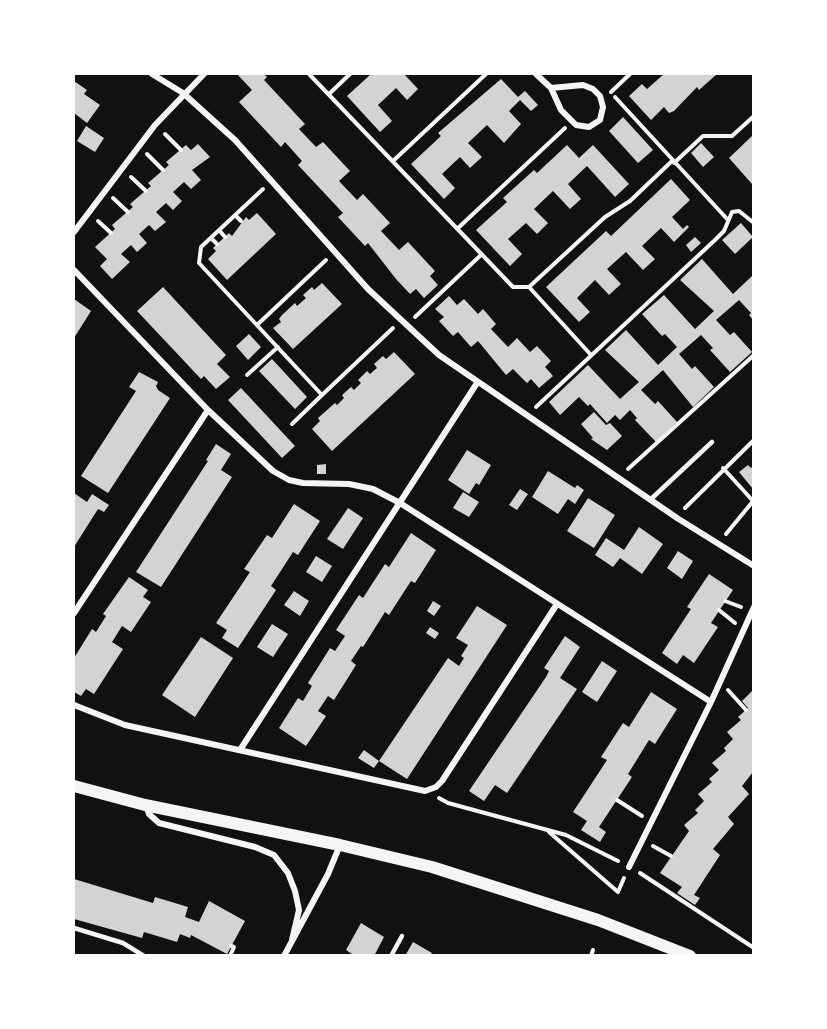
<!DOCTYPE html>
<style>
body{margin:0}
#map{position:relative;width:827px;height:1029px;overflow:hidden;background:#111;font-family:"Fira Sans",sans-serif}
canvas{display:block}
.frame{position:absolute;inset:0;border:75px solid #fff;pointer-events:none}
</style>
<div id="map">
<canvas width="827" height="1029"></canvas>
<div class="frame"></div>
</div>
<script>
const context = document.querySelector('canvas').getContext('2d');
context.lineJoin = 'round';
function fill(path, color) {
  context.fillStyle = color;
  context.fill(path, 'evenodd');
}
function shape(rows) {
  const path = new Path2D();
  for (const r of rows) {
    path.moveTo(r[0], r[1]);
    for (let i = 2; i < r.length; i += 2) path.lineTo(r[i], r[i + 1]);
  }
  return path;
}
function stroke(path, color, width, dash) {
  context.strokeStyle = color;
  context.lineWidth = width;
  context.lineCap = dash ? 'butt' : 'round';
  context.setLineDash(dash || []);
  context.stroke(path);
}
fill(shape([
 [237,74,264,74,267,77,264,80,305,124,299,129,316,147,323,142,350,171,339,181,357,200,363,194,390,223,381,231,399,250,408,242,435,271,430,276,438,285,424,298,416,289,410,294,396,279,368,243,365,246,338,217,343,213,298,165,302,161,285,142,281,147,239,102,252,90],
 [371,74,404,74,418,89,407,100,396,88,378,105,392,121,380,132,347,96],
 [664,74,717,74,699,90,697,87,674,111,669,113,664,107,651,120,629,96,642,84,647,89],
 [501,79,518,97,525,91,538,105,531,111,520,100,509,111,521,124,504,143,487,125,468,143,482,157,470,168,460,157,442,174,455,188,444,199,411,164,441,136,438,133],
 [74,81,87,90,84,94,100,105,87,123,74,113],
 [623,117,653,150,638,163,609,131],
 [86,126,104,138,95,152,77,141],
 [753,135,753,182,752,184,729,158],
 [701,143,714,157,703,167,691,153],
 [198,144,210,157,192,170,201,180,191,189,184,182,173,192,182,201,173,210,166,203,156,212,166,222,155,231,149,225,139,234,147,243,137,252,131,245,121,254,130,262,112,279,100,266,107,259,95,247,115,229,112,225,133,207,130,204,151,186,148,183,169,165,166,162,186,145,191,150],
 [567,145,579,158,593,145,629,184,615,197,587,166,568,184,581,199,570,209,553,191,534,209,548,223,537,234,526,223,508,239,522,254,510,266,476,230,507,202,503,198,534,170,537,173],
 [671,179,690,200,672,217,683,229,687,225,689,227,674,242,661,228,642,246,655,259,643,270,626,252,607,269,621,284,609,295,595,280,577,298,590,312,579,322,546,287,606,231,611,236],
 [257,213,276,234,227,280,208,259,216,251,213,248,229,233,232,236,246,217,249,220],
 [741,223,753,237,735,254,722,240],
 [695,237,701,243,691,252,686,245],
 [702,259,733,294,752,276,753,278,753,320,749,315,751,313,739,300,716,320,730,335,734,332,752,352,730,372,710,350,713,348,701,335,679,354,692,369,695,366,714,387,693,407,663,370,641,390,655,404,658,401,677,422,656,442,635,420,637,418,630,410,620,420,615,415,607,423,590,404,588,406,579,397,560,415,549,402,588,365,620,399,639,382,605,350,626,330,658,365,677,347,665,334,662,336,642,314,664,295,695,329,714,311,680,280],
 [322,283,342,304,293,349,273,328,281,322,279,319,282,315,295,303,297,306,306,298,303,295,312,287,314,290],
 [163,287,226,355,217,364,230,377,216,389,204,376,201,379,137,311],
 [449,296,457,305,464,299,478,314,483,309,496,324,491,329,508,347,517,338,530,352,537,346,551,361,545,367,553,376,539,388,531,379,527,383,513,369,506,375,478,341,471,347,458,332,453,336,439,321,444,317,435,309],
 [74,299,91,311,74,338],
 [249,334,261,347,248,360,236,346],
 [394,352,415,374,332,451,312,429,320,421,318,418,335,403,337,405,344,398,342,395,351,387,354,390,361,383,358,380,367,371,370,374,377,368,374,364,383,356,386,359],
 [272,359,307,397,295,409,259,371],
 [139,372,158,382,156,386,158,390,170,398,108,493,81,476,136,391,129,387],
 [241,388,295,446,282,458,228,400],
 [594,412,606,425,610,423,622,436,607,450,591,439,593,438,581,424],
 [216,444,231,454,221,470,232,477,161,587,136,572,208,461,206,460],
 [467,450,491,465,479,485,476,483,469,494,448,480],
 [326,464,326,474,317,474,317,465],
 [748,465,751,468,753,466,753,489,739,472],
 [548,471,575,488,577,485,584,490,575,504,568,499,558,514,532,497],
 [520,489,528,494,517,510,509,505],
 [463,492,479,502,469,517,453,508],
 [74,493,87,502,92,494,109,505,104,512,98,509,74,547],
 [588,498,615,515,594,548,567,531],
 [294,504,320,521,298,555,293,552,271,586,276,590,238,648,222,638,227,630,216,623,250,572,244,569,267,535,272,538],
 [348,508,363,518,343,549,327,539],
 [639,527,663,544,642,574,620,558,613,567,595,555,606,538,624,550],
 [411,533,436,550,415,583,411,581,389,615,385,612,363,647,361,646,351,661,356,665,334,700,328,696,318,711,326,716,306,746,279,728,298,698,303,701,312,686,308,683,330,648,335,651,345,636,336,630,359,595,363,598,385,564,389,567],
 [678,551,693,561,682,579,667,568],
 [316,556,332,566,322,582,306,572],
 [709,574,733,590,711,623,718,627,694,663,683,655,677,664,662,653,691,609,687,607],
 [129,577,148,590,143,597,151,602,131,632,122,626,112,642,123,649,94,694,86,689,81,696,74,692,74,658,92,629,96,632,106,616,103,614],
 [294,591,309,601,300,616,284,605],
 [433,601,441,606,434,616,427,611],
 [477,606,507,625,407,779,379,761,448,658,459,666,464,658,461,656,468,645,456,638],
 [272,624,288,634,273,657,257,647],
 [430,627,439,633,435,639,426,633],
 [565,636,580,647,560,678,577,689,507,793,495,785,484,801,469,791,546,677,549,671,544,668],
 [201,637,233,658,195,717,162,695],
 [602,661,617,671,597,702,582,692],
 [753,690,753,772,742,786,749,794,728,817,734,824,713,849,720,855,694,895,700,898,695,905,677,893,682,887,660,873,689,831,684,825,698,813,695,810,704,801,698,794,712,782,709,779,719,770,712,763,726,751,724,748,733,739,727,732,741,720,738,717,748,708,742,701],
 [651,692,677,709,655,744,649,740,628,774,632,777,599,827,606,832,600,842,581,830,587,821,573,812,607,760,601,757,623,723,629,727],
 [364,750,379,761,374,768,358,758],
 [74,879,153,903,155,897,188,907,185,917,199,922,209,901,245,921,227,954,191,935,190,938,180,934,177,942,144,932,142,938,74,919],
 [361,923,384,937,374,956,355,956,346,950],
 [413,942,432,953,430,956,405,956]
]), '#d3d3d3');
stroke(shape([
 [309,74,513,287,529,287,591,355],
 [611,92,630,74],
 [329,94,350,74],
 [615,97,728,220],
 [165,134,181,150],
 [147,154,163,170],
 [393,161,486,74],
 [674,163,703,136,732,136,754,116],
 [131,177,146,191],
 [263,189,201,247,199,263,322,395,393,328],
 [113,198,128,212],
 [235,215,241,221],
 [98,221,111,233],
 [457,229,565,128],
 [219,230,225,237],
 [211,238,217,244],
 [529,287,605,217,630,201,672,161],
 [415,317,482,254],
 [257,325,326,260],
 [247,375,278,347],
 [536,407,715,240,724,231,732,212,739,211,754,223],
 [292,424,322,395],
 [723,468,753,501],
 [628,469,754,355],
 [685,508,754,440],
 [726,534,754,500],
 [725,601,741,607],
 [719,610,735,623],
 [728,690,746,710],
 [439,798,448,803,566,835,618,861],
 [617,800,642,816],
 [549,832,618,892,624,878],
 [653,846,671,856],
 [640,873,754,948],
 [230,956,234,947,231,946],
 [591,956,593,950]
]), '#f5f5f5', 4);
stroke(shape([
 [650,500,712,442],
 [74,928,123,943,144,956],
 [391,956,402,936]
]), '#f5f5f5', 4.5);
stroke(shape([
 [152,74,183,93,235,140,368,289,439,355,677,518,754,566],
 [536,74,551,88,561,110,576,125,589,127,600,120,603,107,600,96,593,89,583,85,551,88],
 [74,232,155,125,204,74],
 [74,270,208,410,273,471,289,480,303,483,349,484,373,489,400,503,711,702],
 [74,613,208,410],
 [74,705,125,725,425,791,436,787,442,781,557,604],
 [240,750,477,383],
 [146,806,149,814,159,823,255,847,274,855,288,873,295,891,299,910,292,940],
 [629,867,711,702,754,607],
 [284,956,328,874,340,845]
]), '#f5f5f5', 6);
stroke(shape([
 [74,786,145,805,340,845,432,867,598,920,690,956]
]), '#f5f5f5', 12);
</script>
